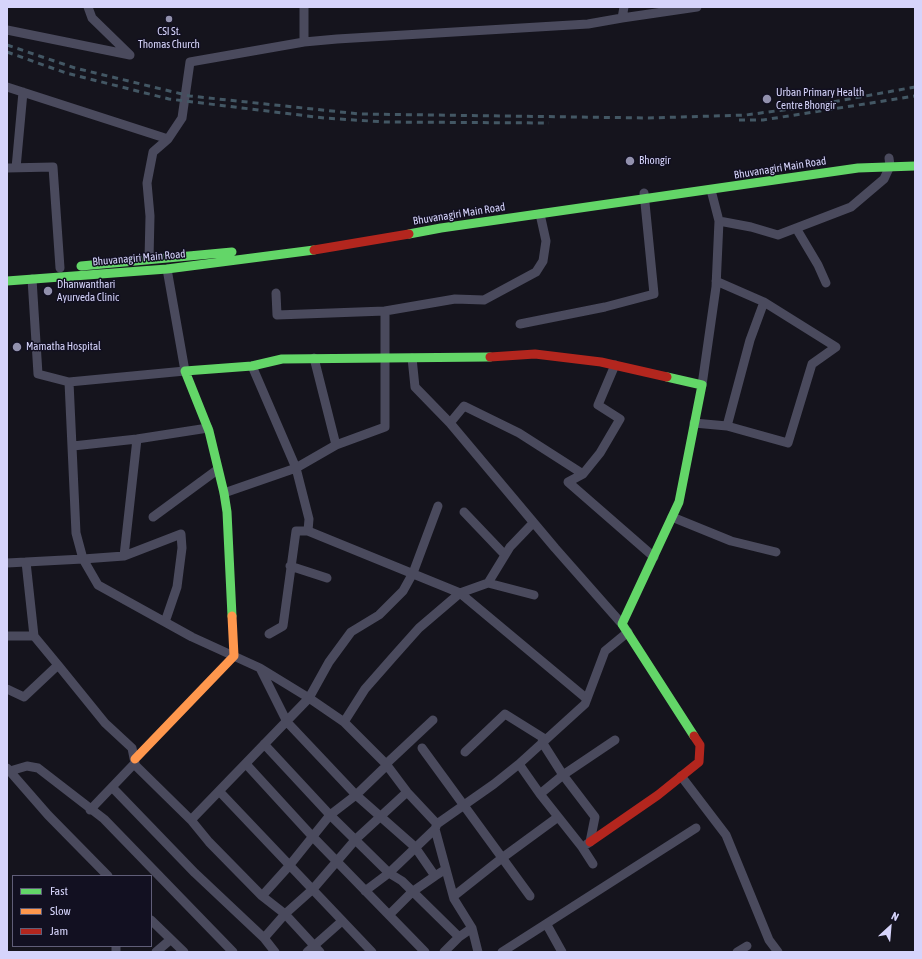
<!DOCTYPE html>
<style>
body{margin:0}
#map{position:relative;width:922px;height:959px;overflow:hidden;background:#15141d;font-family:"Asap Condensed",sans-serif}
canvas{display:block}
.frame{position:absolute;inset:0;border:8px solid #d6d4fb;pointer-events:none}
.legend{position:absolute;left:12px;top:875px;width:140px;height:72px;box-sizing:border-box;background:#121021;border:1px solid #605e78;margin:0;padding:5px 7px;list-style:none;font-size:12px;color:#d6d4fb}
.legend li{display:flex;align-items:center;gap:8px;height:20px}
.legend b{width:20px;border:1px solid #605e78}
.north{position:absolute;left:870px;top:907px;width:40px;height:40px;-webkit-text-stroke:3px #121021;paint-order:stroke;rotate:26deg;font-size:11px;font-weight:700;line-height:16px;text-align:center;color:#d6d4fb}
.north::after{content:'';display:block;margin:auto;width:14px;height:18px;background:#d6d4fb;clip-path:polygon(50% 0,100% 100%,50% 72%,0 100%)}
</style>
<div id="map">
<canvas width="922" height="959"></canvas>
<div class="frame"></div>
<ul class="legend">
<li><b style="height:5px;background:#63d668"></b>Fast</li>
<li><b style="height:5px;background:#ff974d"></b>Slow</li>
<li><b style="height:5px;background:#b3261e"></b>Jam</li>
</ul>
<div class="north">N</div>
</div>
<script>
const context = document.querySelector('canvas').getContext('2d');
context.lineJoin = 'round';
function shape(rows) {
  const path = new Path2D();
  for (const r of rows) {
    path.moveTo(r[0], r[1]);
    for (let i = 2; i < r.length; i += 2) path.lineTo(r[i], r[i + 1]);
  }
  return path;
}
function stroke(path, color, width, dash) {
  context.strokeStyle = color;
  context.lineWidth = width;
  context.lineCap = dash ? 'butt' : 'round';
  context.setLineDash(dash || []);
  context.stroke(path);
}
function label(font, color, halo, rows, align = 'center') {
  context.font = font + ' "Asap Condensed",sans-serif';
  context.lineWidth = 3;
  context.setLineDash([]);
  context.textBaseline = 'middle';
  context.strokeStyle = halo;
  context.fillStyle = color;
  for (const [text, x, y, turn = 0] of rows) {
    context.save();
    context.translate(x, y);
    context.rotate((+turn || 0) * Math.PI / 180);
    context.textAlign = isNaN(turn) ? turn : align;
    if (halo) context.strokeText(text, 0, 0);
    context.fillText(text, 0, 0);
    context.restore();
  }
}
stroke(shape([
 [88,7,92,18,130,55],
 [304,7,304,42],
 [622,18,697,7],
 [7,30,130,55],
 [7,87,168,139],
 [7,168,53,167,60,268],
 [16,168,23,92],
 [719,221,751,227,778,235,851,207,884,179,890,166,889,158],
 [796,228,818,265,826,283],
 [149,259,150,216,147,183,153,152,168,139,182,118,190,62,304,42,337,39,588,24,622,18,624,7],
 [32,279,38,374,69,382],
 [716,281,764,302,836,347,812,364,788,443,727,426],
 [276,293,277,315,385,311,385,427,336,445],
 [385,311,455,299,484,300,536,272,543,261,546,241,540,214],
 [520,324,605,307,654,294,644,193],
 [412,358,415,387,450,423,555,548,622,624],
 [615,365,598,405,620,419,600,453,583,474,568,482,654,557],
 [702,385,716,287,719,221,711,190],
 [450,423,464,406,519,433,583,474],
 [694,423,727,426,750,340,764,302],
 [73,446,137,439,208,428],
 [224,493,296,468,252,366],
 [464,512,505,555],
 [153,517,217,470],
 [672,517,731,541,776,552],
 [308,531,460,593,488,583,510,547,533,523],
 [124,556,137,439],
 [26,562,34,636],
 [7,563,83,559,98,585,192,637,260,668,287,722,356,795,415,847,435,876,446,869],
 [290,566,327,578],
 [488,583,534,595],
 [165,622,177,587,182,548,181,534,124,556,83,559,76,533,69,382,185,371,167,269],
 [269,634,283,626,296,531,308,531,309,519,296,468,336,445,314,358],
 [7,636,34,636,58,665],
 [260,668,309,698,329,662,351,632,379,615,403,591,413,573,438,506],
 [7,689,24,697,58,665,105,723,132,748,135,763],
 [344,722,365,689,394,656,419,628,460,593,587,699],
 [542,742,563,775,595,817,590,842,587,844],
 [264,744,330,815,389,873,402,881,459,937],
 [422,748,530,896],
 [465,752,505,714,545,739],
 [246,764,312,836,425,952],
 [386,764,433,720],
 [519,764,585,704,605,651,628,632],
 [7,768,48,815,108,876],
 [10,771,27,766,38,768,104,819,233,952],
 [681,776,726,835,769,940,778,952],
 [112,787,195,873,264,938,275,952],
 [219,791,372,952],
 [540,794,563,775,615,740],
 [90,810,134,764,191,820,209,842,262,896,285,914,320,952],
 [191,820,309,698,344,722,386,764,407,792,437,824,435,829,454,899,472,928,478,952],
 [437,824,494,784,519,764,540,794,582,847,593,864],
 [365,891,389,873,435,829],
 [262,896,289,866,330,815,356,795,384,768],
 [454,896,502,858,558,817],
 [389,915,412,892,435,876],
 [151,920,184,952],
 [547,925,562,952],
 [264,938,285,914,313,889,356,839,407,792],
 [116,952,116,946],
 [156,952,170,940],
 [307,952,342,921],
 [444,952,459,937,472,928],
 [502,952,696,828],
 [737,952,747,946]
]), '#4a4a5d', 9);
stroke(shape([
 [409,234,441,228,858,168,915,166],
 [81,266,232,252],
 [7,281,167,269,314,250],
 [667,377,702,385,679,502,622,624,694,736],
 [232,616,227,512,224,493,209,431,185,371,252,366,282,359,490,357]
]), '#63d668', 9);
stroke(shape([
 [135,759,234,656,232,616]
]), '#ff974d', 9);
stroke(shape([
 [314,250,409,234],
 [490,357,535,354,601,362,667,377],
 [590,842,658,795,699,762,700,745,694,736]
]), '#b3261e', 9);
stroke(shape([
 [7,45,75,68,190,96,360,114,648,118,746,115,805,107,915,87],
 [7,52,66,73,169,99,324,118,385,122,549,123],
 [739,120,763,120,915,96]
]), '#435764', 3, [6, 5]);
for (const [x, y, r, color] of [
 [169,19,4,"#9291ad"],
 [767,99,5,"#9291ad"],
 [630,161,5,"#9291ad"],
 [48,291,5,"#9291ad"],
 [17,347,5,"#9291ad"]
]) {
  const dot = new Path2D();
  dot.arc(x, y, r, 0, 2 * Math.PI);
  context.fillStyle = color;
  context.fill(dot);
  stroke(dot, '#121021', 1.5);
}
label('11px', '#d6d4fb', '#121021', [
 ["CSI St.",169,32,"center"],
 ["Thomas Church",169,45,"center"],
 ["Urban Primary Health",776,93],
 ["Centre Bhongir",776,106],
 ["Bhongir",639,161],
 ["Dhanwanthari",57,285],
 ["Ayurveda Clinic",57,298],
 ["Mamatha Hospital",26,347]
], 'left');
label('11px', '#d6d4fb', '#121021', [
 ["Bhuvanagiri Main Road",780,168,-9],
 ["Bhuvanagiri Main Road",459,214,-9],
 ["Bhuvanagiri Main Road",139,258,-5]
]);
</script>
